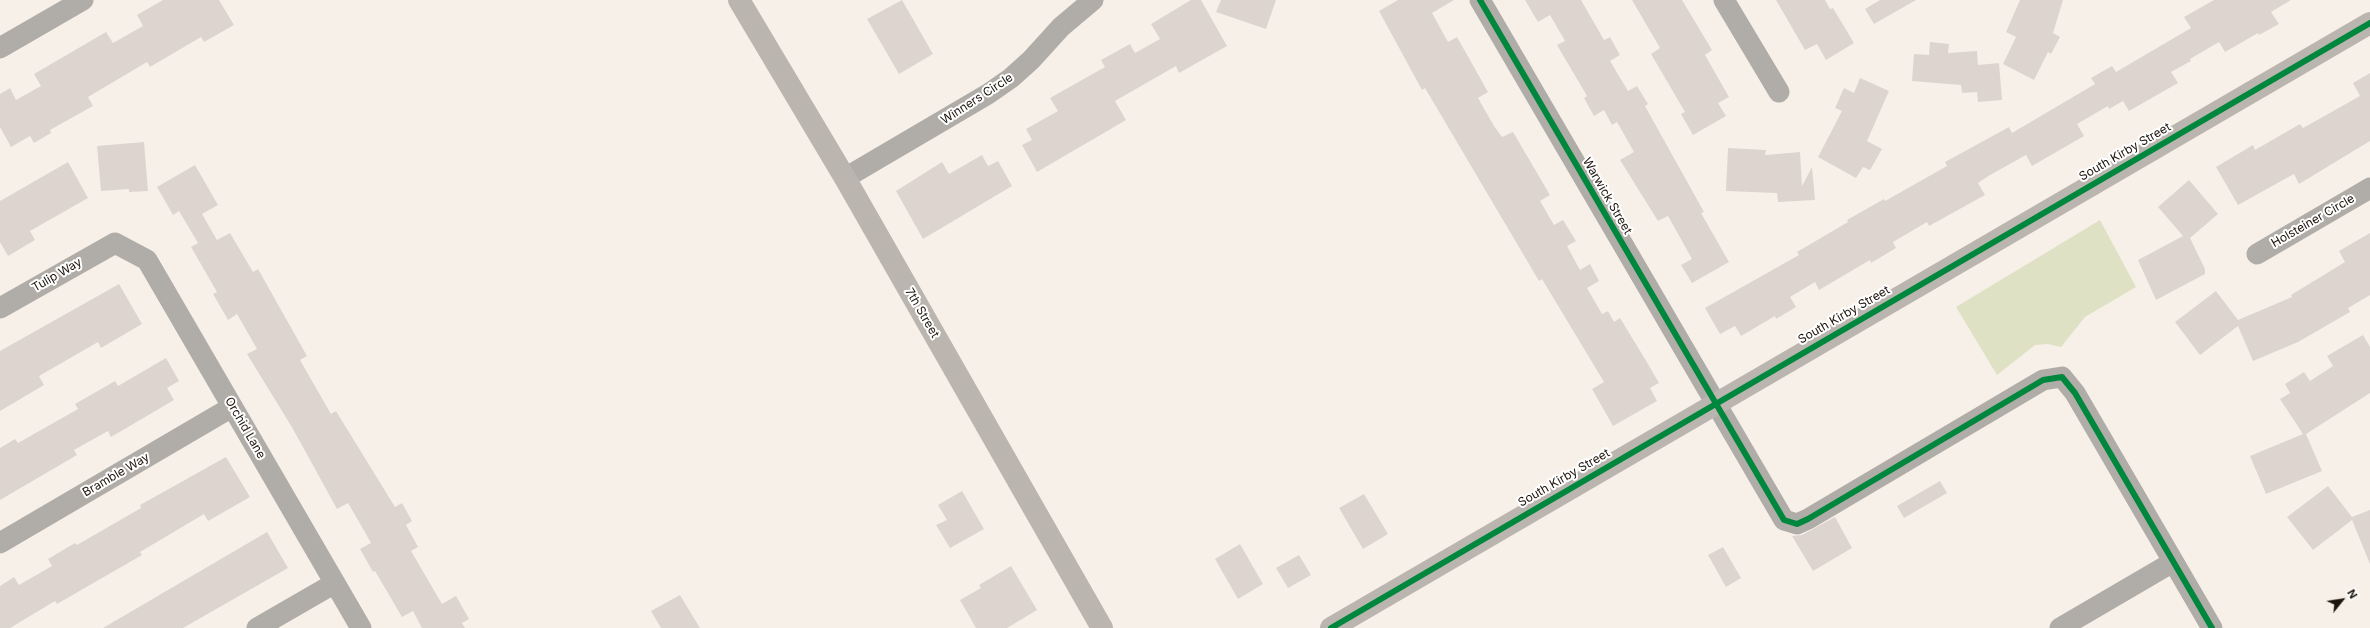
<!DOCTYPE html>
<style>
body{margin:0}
#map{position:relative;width:2370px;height:628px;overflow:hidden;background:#f7f0e9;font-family:Inter,sans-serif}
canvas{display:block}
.north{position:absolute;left:2322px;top:580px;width:40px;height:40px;-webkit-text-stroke:3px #fff;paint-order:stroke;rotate:60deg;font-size:11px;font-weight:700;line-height:16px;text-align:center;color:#1c140d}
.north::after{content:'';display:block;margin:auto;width:14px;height:18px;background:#1c140d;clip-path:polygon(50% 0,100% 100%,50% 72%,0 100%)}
</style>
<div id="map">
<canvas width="2370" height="628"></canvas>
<div class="north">N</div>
</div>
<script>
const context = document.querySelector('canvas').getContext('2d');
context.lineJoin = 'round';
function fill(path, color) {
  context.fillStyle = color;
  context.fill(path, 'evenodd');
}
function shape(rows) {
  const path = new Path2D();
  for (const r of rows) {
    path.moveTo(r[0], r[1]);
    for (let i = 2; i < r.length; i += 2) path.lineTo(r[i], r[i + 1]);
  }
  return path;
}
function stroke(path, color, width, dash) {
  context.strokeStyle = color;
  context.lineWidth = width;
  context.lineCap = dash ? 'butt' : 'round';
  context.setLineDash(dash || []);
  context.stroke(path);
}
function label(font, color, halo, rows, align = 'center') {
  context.font = font + ' Inter,sans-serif';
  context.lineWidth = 4;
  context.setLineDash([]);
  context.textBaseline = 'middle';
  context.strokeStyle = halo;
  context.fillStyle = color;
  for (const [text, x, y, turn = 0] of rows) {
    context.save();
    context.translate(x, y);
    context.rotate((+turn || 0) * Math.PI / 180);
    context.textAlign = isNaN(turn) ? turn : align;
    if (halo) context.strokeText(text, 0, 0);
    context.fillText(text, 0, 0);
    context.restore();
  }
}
fill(shape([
 [2100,220,2136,287,2085,317,2061,347,2048,344,2035,345,1997,375,1956,307]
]), '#dee1c4');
fill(shape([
 [163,0,219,0,234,25,204,42,201,37,150,67,147,62,88,97,93,106,50,130,51,133,34,143,30,136,11,147,0,127,0,94,10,88,16,100,41,86,34,74,106,32,113,43,143,26,137,15],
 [902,0,933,54,899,74,867,19],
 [1191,0,1201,0,1227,46,1179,73,1176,66,1115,101,1126,120,1037,172,1022,145,1032,140,1026,129,1058,111,1050,98,1105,67,1101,60,1130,44,1135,53,1160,39,1151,24],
 [1221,0,1276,0,1266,29,1216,12],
 [1398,0,1454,0,1432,13,1448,42,1457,37,1488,92,1478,98,1494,126,1502,137,1513,132,1550,195,1540,201,1554,225,1563,220,1576,241,1567,246,1580,270,1590,264,1599,281,1587,288,1602,314,1608,311,1614,322,1620,318,1645,359,1659,383,1650,388,1657,401,1613,426,1592,389,1604,382,1542,279,1539,281,1425,88,1422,90,1379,11],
 [1525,0,1581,0,1604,40,1610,37,1620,55,1610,61,1628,91,1637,86,1648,104,1645,106,1704,212,1701,213,1729,262,1692,283,1681,265,1692,259,1668,216,1658,221,1620,160,1634,152,1617,122,1612,125,1604,110,1594,116,1584,98,1587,96,1557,45,1565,41,1550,15,1538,22],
 [1632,0,1682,0,1712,50,1705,55,1729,97,1718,103,1726,116,1693,135,1681,114,1685,112,1651,54,1660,48],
 [1776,0,1825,0,1830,9,1833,8,1854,43,1826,60,1817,44,1805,50],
 [1880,0,1916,0,1874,24,1865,9],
 [2020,0,2063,0,2053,33,2060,37,2051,54,2048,52,2034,80,2003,64,2016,37,2006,32],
 [2214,0,2291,0,2271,12,2279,24,2259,35,2258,33,2225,52,2219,42,2190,59,2191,61,2171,72,2178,83,2129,111,2123,101,2109,109,2108,106,2077,124,2084,136,2032,166,2026,155,1990,175,1978,183,1985,195,1929,226,1927,222,1893,242,1896,248,1871,263,1870,260,1819,290,1815,282,1790,297,1796,307,1776,319,1775,316,1741,336,1735,326,1720,334,1705,308,1799,255,1797,252,1848,222,1847,220,1884,199,1885,201,1947,166,1945,162,2009,127,2012,133,2095,84,2091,78,2112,66,2116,72,2191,28,2184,17],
 [1930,42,1949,44,1948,53,1977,51,1978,65,1999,63,2002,100,1978,102,1977,92,1962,93,1961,85,1912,81,1914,54,1929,55],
 [2370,73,2370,141,2299,184,2294,174,2238,205,2216,167,2253,145,2255,150,2300,124,2303,128,2360,96,2353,83],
 [1860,78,1889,91,1867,141,1882,149,1870,170,1863,167,1856,178,1818,157,1842,111,1835,108,1844,88,1854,93],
 [144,142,148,191,129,192,129,189,101,191,97,146],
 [1728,148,1766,150,1765,155,1800,152,1802,186,1812,167,1815,200,1778,202,1777,193,1726,191],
 [982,155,988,166,998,161,1012,186,923,239,896,191,942,162,949,174],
 [68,162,88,198,30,231,35,240,8,256,0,242,0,201],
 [195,165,218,205,202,214,217,240,230,233,253,272,258,269,307,356,300,360,331,414,336,411,395,507,402,503,412,521,406,525,418,547,411,551,442,604,456,596,469,619,462,623,465,628,422,628,413,611,402,617,375,571,373,572,360,549,371,543,362,527,348,503,337,509,293,429,247,354,257,349,237,314,228,320,213,294,217,292,191,247,198,243,179,211,173,215,157,187],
 [2189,180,2218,214,2190,238,2205,269,2205,274,2156,300,2138,260,2183,236,2158,207],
 [2370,233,2370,295,2348,308,2350,312,2298,342,2253,361,2238,326,2200,355,2175,322,2216,291,2238,320,2292,297,2291,295,2345,262,2339,251],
 [119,284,142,324,101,348,98,342,39,376,44,385,0,411,0,351],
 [2363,335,2370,347,2370,393,2306,434,2322,471,2266,494,2250,456,2303,434,2280,399,2290,393,2285,384,2304,372,2310,381,2333,366,2327,356],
 [166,358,179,381,167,388,174,400,111,437,108,431,74,450,77,455,0,500,0,448,15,439,18,443,78,409,75,404,115,381,118,386],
 [226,457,250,497,208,521,204,514,140,552,142,555,57,604,55,601,10,628,0,628,0,586,14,577,19,585,52,566,48,559,75,543,77,545,141,508,140,505],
 [1940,481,1947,493,1904,518,1897,506],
 [2328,486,2352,517,2370,510,2370,564,2352,520,2313,550,2287,517],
 [962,491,984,529,950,548,936,525,947,520,938,505],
 [1364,494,1388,534,1363,549,1339,508],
 [1835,517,1852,548,1813,571,1792,536,1802,535],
 [267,532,288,568,183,628,103,628],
 [1240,544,1263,584,1238,599,1215,559],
 [1723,547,1741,578,1726,587,1708,555],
 [1299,555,1311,575,1288,588,1276,568],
 [1011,566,1037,610,1007,628,976,628,960,600,981,588,979,585],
 [680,595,700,628,661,628,651,611]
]), '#ddd4d0');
stroke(shape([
 [1480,0,1784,520,1797,524,1808,519,2043,380,2062,377,2075,393,2212,628],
 [1724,0,1779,92],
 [0,48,83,0],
 [845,178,988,94,1011,78,1031,60,1061,27,1093,0],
 [2257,254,2370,188],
 [0,308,115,243,147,260,361,628],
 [0,543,232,407],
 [257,628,335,583],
 [2060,628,2173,562]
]), '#b0aca7', 21);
stroke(shape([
 [739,0,845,178,1102,628],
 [1331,628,2370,23]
]), '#bbb5af', 22);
stroke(shape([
 [1480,0,1784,520,1797,524,1808,519,2043,380,2062,377,2075,393,2212,628],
 [1331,628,2370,23]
]), '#00873e', 6);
label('12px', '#1c140d', '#fff', [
 ["Winners Circle",977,99,-33],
 ["South Kirby Street",2125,152,-30],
 ["Warwick Street",1607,196,60],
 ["Holsteiner Circle",2313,221,-30],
 ["Tulip Way",57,275,-30],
 ["7th Street",922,313,60],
 ["South Kirby Street",1844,315,-30],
 ["Orchid Lane",245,428,60],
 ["Bramble Way",116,475,-30],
 ["South Kirby Street",1564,478,-30]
]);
</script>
